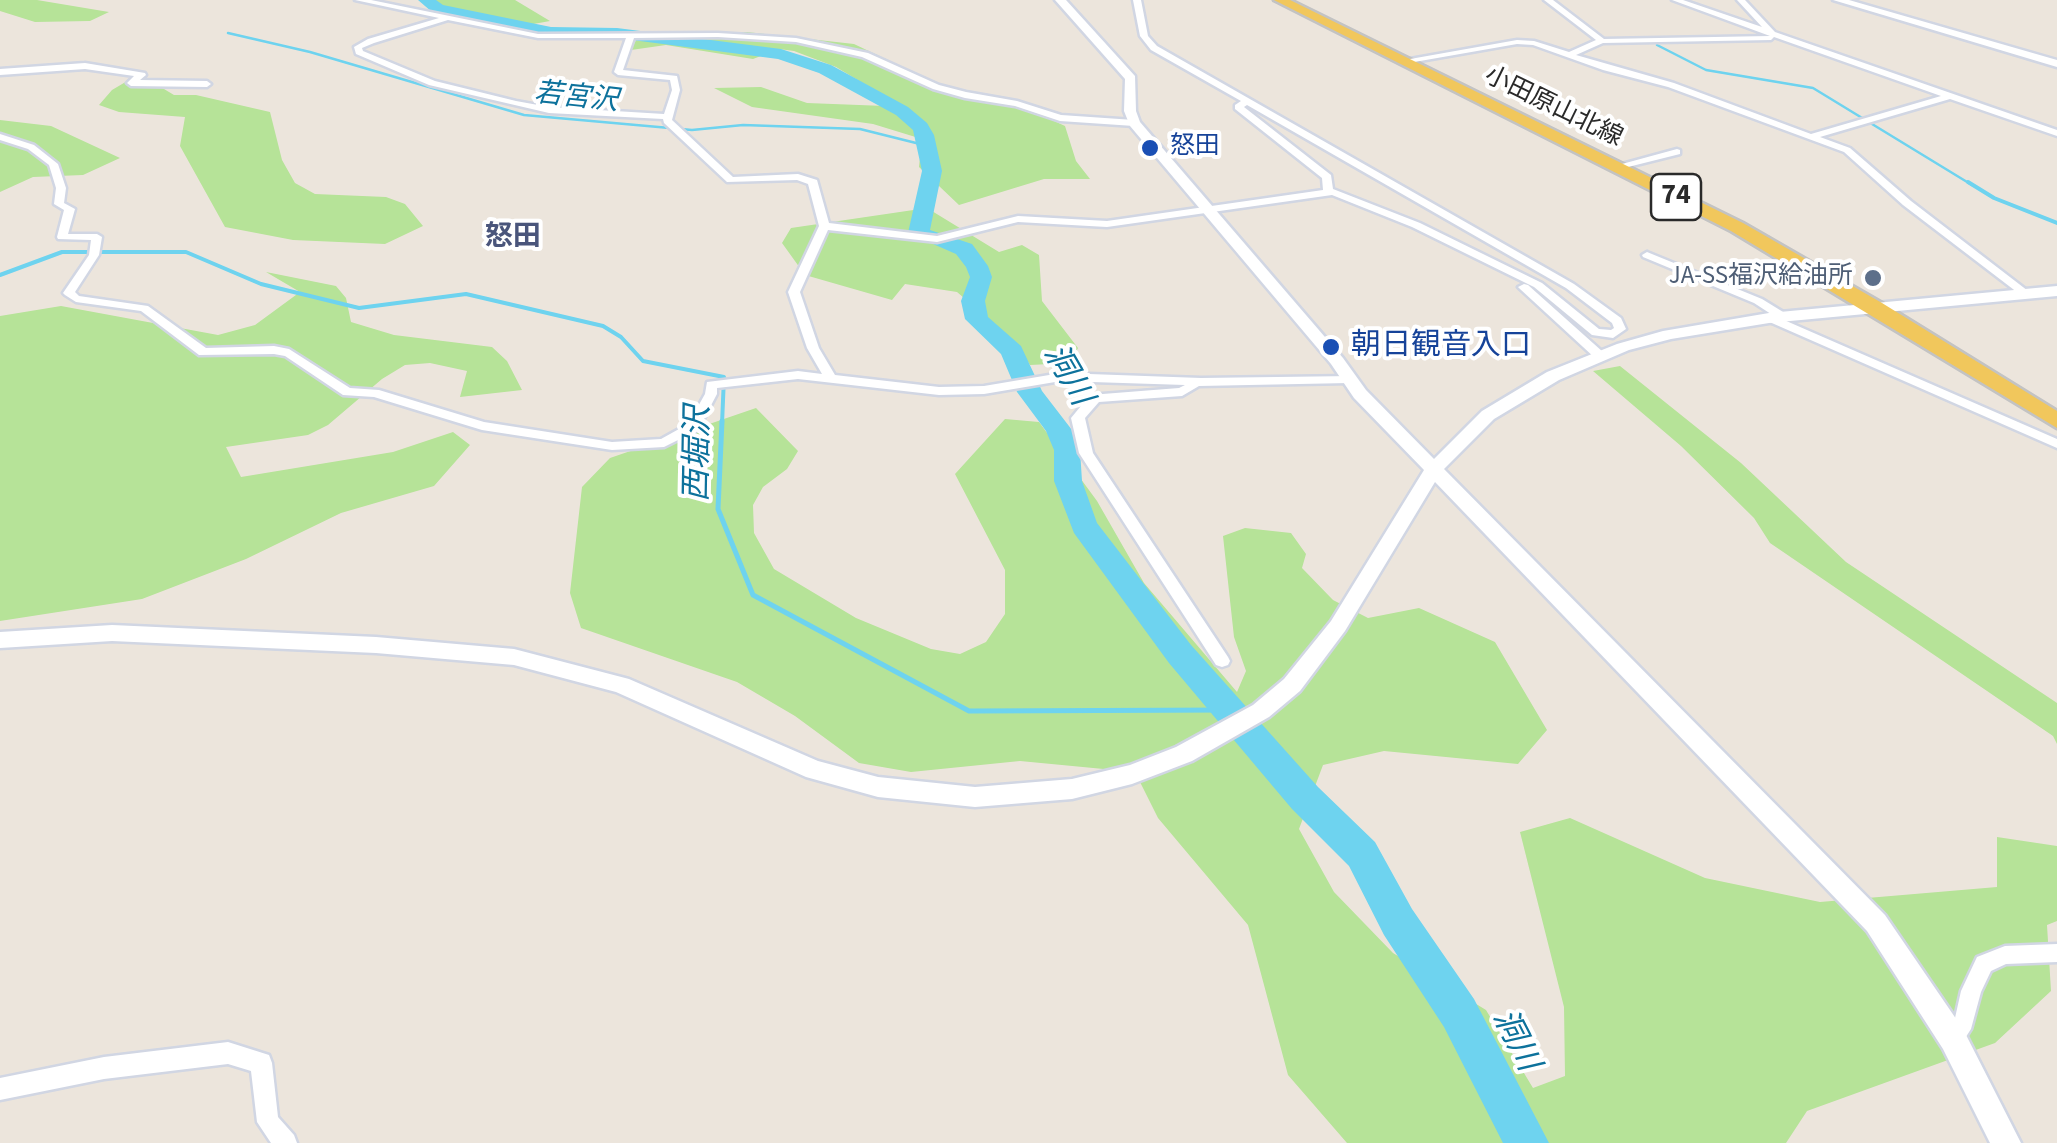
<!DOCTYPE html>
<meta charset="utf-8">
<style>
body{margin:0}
canvas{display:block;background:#ece5dc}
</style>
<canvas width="2057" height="1143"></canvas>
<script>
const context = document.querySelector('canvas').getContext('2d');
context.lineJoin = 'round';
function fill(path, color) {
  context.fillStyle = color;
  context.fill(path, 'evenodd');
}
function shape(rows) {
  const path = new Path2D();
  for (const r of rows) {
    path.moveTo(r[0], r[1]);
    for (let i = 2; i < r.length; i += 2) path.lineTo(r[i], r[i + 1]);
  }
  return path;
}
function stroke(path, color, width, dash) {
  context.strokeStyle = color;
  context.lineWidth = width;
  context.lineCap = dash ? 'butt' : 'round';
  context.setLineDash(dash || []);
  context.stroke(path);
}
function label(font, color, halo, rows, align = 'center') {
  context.font = font + ' "Source Sans 3","Noto Sans JP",sans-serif';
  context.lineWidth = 8;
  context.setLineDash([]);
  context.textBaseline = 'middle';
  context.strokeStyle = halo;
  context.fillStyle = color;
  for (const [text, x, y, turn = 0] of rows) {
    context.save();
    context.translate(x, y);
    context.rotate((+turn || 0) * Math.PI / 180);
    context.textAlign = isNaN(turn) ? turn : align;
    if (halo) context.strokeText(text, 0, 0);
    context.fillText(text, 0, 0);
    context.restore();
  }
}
fill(shape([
 [0,0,37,0,109,12,90,21,35,22,0,11],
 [435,0,515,0,550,21,528,25,442,7],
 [747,32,854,44,968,98,1028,109,1065,126,1076,161,1090,179,1044,179,959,205,919,167,922,139,873,124,752,107,714,88,761,87,807,103,885,106,881,94,836,67,794,51,779,49,753,59,666,45,631,50,637,38],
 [139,74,174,95,196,95,270,112,282,160,295,183,315,194,386,197,405,204,423,226,385,244,293,240,225,227,180,146,185,117,119,112,99,105,112,90],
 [0,120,51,126,120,158,83,175,33,177,0,192],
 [927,208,999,252,1022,245,1039,255,1042,301,1078,348,1070,363,1030,365,1015,342,957,292,905,284,892,300,805,275,782,243,791,228],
 [266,272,336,286,346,298,351,322,394,335,492,347,507,361,522,390,460,397,467,371,430,363,405,365,382,379,328,425,308,435,226,447,241,477,393,452,453,432,470,445,434,486,341,513,246,559,142,599,0,621,0,316,61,306,218,335,255,325,300,292],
 [1620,366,1741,463,1846,562,2057,703,2057,744,2053,736,1770,543,1754,518,1681,446,1593,371],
 [756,408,798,451,787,469,763,487,753,505,754,533,774,569,856,618,931,649,960,654,986,642,1005,614,1005,570,955,474,1005,419,1039,422,1097,501,1144,583,1237,692,1246,671,1234,637,1223,536,1245,528,1291,533,1306,554,1302,568,1333,600,1368,618,1419,608,1495,642,1547,730,1518,764,1384,751,1323,765,1299,829,1334,892,1393,953,1486,1010,1533,1088,1565,1076,1564,1007,1520,832,1570,818,1705,878,1820,902,1997,887,1997,837,2057,846,2057,921,2047,925,2051,991,1995,1043,1807,1111,1786,1143,1347,1143,1288,1075,1248,925,1158,818,1135,772,1020,761,911,772,859,763,795,716,737,682,581,628,570,593,582,487,610,458]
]), '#b6e398');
stroke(shape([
 [228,33,310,52,524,115,692,130,743,125,860,129,928,146],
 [1657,45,1706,70,1813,88,1972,185]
]), '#6ed3ef', 2.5);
stroke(shape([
 [1968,182,1994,198,2057,223],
 [0,275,62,252,186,252,261,284,359,308,466,294,603,326,621,337,643,361,724,377,722,424]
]), '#6ed3ef', 4);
stroke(shape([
 [722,421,718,509,753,595,969,711,1230,710]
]), '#6ed3ef', 5);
fill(shape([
 [418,0,436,0,443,5,551,27,617,28,781,49,831,65,908,107,927,123,934,135,942,171,930,230,972,244,988,266,992,277,985,301,988,317,1021,346,1042,391,1072,430,1080,450,1082,481,1097,523,1191,645,1318,787,1375,842,1412,909,1474,999,1549,1143,1503,1143,1444,1027,1384,935,1349,866,1292,809,1169,663,1074,533,1054,481,1054,450,1046,431,1017,392,1001,354,965,319,961,301,970,277,966,267,956,254,908,233,922,171,913,130,896,115,819,73,778,59,617,38,551,37,432,12,418,0]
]), '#6ed3ef');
const minor = shape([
 [355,0,371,0,538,34,718,33,796,38,868,53,939,85,966,92,1017,101,1061,115,1134,120,1139,123,1134,126,1060,121,1015,106,965,98,933,89,862,57,796,42,718,37,634,38,623,70,677,76,680,90,672,120,733,177,798,174,817,180,829,223,937,236,1018,216,1107,221,1323,190,1322,178,1235,109,1235,105,1241,101,1151,50,1140,36,1133,0,1141,0,1148,36,1157,46,1574,284,1621,318,1626,329,1613,338,1592,335,1534,287,1412,227,1332,195,1107,227,1018,222,937,242,828,230,800,292,819,348,835,375,939,387,984,386,1061,373,1201,378,1353,376,1353,382,1349,383,1199,386,1182,396,1099,402,1085,418,1093,453,1228,657,1230,661,1228,665,1222,667,1216,665,1079,453,1071,418,1090,395,1179,388,1185,385,1061,381,984,394,939,395,798,379,717,388,717,394,698,430,664,447,612,450,482,430,374,397,343,395,285,356,274,354,199,355,141,311,76,302,65,295,63,293,89,255,91,240,58,239,57,237,64,210,54,204,56,188,49,165,28,149,0,140,0,134,34,145,58,164,66,188,64,203,75,209,68,234,97,234,102,237,99,255,75,292,79,296,148,306,206,348,274,346,289,349,350,388,379,390,484,422,612,442,661,439,688,424,705,394,707,382,798,371,822,374,807,348,788,292,819,226,808,184,797,180,727,182,664,123,663,119,549,113,429,85,356,54,354,47,368,39,439,18,355,0],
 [448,20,538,38,626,38,614,72,618,75,670,80,672,90,664,114,549,107,516,101,435,81,363,51,362,48,374,43,448,20],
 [1247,105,1566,288,1612,323,1614,328,1611,330,1599,329,1542,283,1420,223,1333,189,1331,175,1244,107,1247,105],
 [1544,0,1553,0,1604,39,1770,36,1672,0,1683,0,1762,27,1737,0,1745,0,1775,32,2057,130,2057,136,1950,99,1820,137,1850,148,1911,201,2032,294,2026,297,2022,296,1903,205,1844,152,1668,87,1603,70,1533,45,1517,44,1403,64,1399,61,1517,40,1534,41,1569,52,1596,40,1544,0],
 [1774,37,1941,96,1811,134,1674,83,1576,55,1603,43,1771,40,1774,37],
 [85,63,145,73,146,75,140,80,207,81,211,84,207,87,131,86,127,83,134,76,85,69,0,75,0,69,85,63],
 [1677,149,1680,150,1680,154,1616,170,1611,167,1677,149],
 [1647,252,1762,299,1788,315,1790,317,1784,320,2057,439,2057,448,1765,320,1765,316,1774,316,1754,303,1643,257,1642,255,1647,252],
 [1524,284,1528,285,1603,352,1603,358,1595,358,1520,289,1518,287,1524,284],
 [2057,944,2057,962,2006,964,1991,971,1981,992,1971,1029,1960,1046,1953,1049,1946,1046,1943,1039,1955,1018,1961,991,1977,957,2005,946,2057,944],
 [228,1042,269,1055,272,1063,278,1117,294,1135,297,1143,271,1143,257,1122,251,1071,228,1064,104,1079,0,1100,0,1078,104,1057,228,1042]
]);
const tertiary = shape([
 [1055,0,1066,0,1135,76,1136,111,1140,122,1343,358,1366,390,1434,459,1482,411,1547,372,1617,344,1663,331,1769,313,2057,286,2057,296,1769,323,1671,339,1629,350,1559,380,1494,419,1444,469,1885,915,1963,1029,2021,1143,1990,1143,1943,1049,1867,931,1435,482,1345,631,1300,691,1269,717,1192,761,1132,784,1072,799,975,807,878,797,806,777,616,692,514,665,376,653,112,641,0,648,0,632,112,625,376,637,514,649,629,679,818,761,878,777,975,787,1072,779,1130,765,1176,747,1253,705,1284,679,1331,621,1424,470,1354,398,1331,364,1130,126,1124,111,1125,79,1055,0],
 [1833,0,1849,0,2057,60,2057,67,1833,0]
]);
const primary = shape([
 [1274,0,1290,0,1743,223,1882,303,2057,411,2057,428,1731,231,1274,0]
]);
stroke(minor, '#d1d6e3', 5);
stroke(tertiary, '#d1d6e3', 5);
stroke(primary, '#c3c3c3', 5);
fill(minor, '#fff');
fill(tertiary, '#fff');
fill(primary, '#f1c75c');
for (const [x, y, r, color] of [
 [1150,148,10,"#1a4fb4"],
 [1873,278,10,"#5c6f8a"],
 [1331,347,10,"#1a4fb4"]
]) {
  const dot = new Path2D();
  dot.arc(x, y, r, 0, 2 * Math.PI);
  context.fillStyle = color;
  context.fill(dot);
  stroke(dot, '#fff', 4);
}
label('25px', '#2a2a2a', '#fff', [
 ["小田原山北線",1553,108,26]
]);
label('25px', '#164399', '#fff', [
 ["怒田",1170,148]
], 'left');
label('25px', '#4e5e75', '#fff', [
 ["JA-SS福沢給油所",1853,278]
], 'right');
label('italic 28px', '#0d729c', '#fff', [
 ["若宮沢",576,99,6]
]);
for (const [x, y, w] of [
 [1676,197,50]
]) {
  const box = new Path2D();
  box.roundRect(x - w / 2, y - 23, w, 46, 8);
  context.fillStyle = '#fff';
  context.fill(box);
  stroke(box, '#2a2a2a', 2.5);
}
label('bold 28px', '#2a2a2a', null, [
 ["74",1676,197]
]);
label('bold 28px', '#4a557b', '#fff', [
 ["怒田",513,239]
]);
label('30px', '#164399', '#fff', [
 ["朝日観音入口",1351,347]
], 'left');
label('italic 32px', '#0d729c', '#fff', [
 ["洞川",1066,376,60],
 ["西堀沢",700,454,-89],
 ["洞川",1514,1041,63]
]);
</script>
